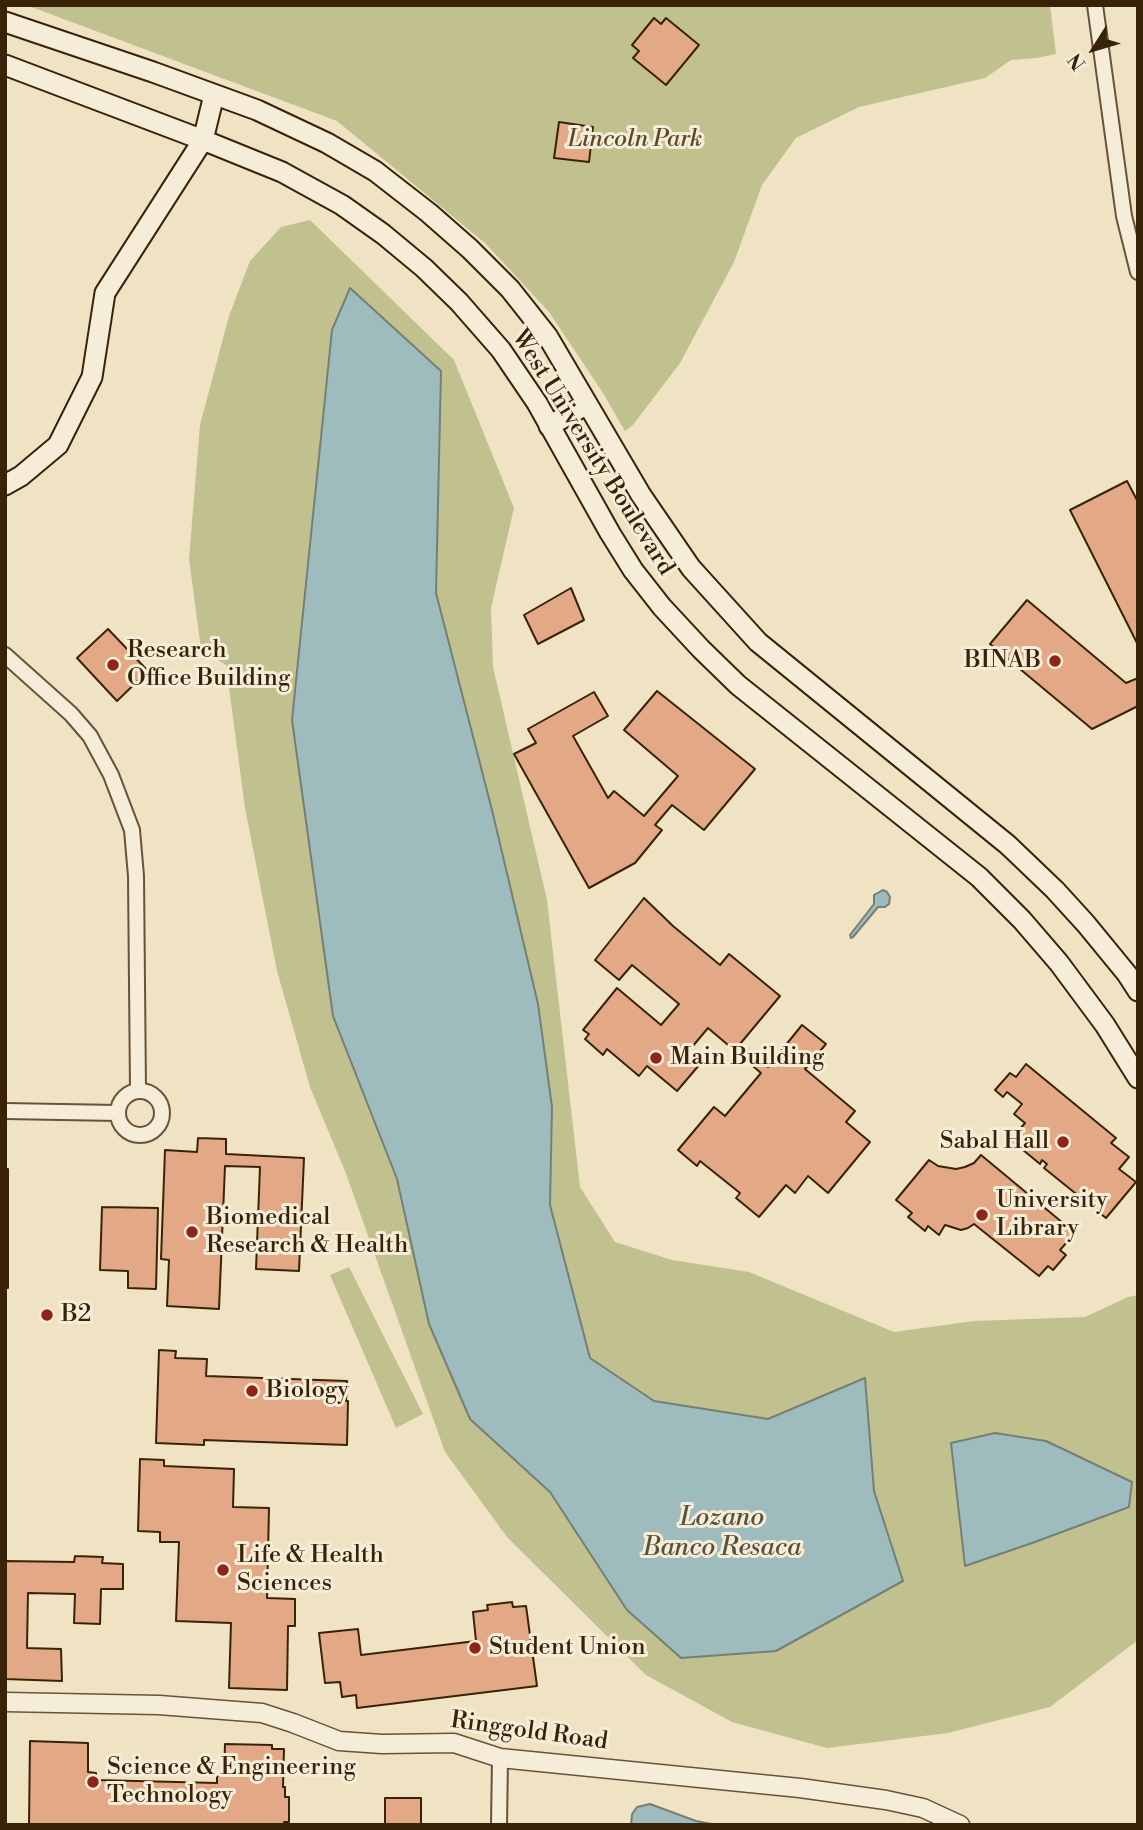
<!DOCTYPE html>
<style>
body{margin:0}
#map{position:relative;width:1143px;height:1830px;overflow:hidden;background:#f0e3c3;font-family:"Libre Bodoni",serif}
canvas{display:block}
.frame{position:absolute;inset:0;border:7px solid #392308;pointer-events:none}
.north{position:absolute;left:1059px;top:14px;width:70px;height:70px;-webkit-text-stroke:5px #f5edd8;paint-order:stroke;rotate:233deg;font-size:19px;font-weight:700;line-height:28px;text-align:center;color:#392308}
.north::after{content:'';display:block;margin:auto;width:24px;height:32px;background:#392308;clip-path:polygon(50% 0,100% 100%,50% 72%,0 100%)}
</style>
<div id="map">
<canvas width="1143" height="1830"></canvas>
<div class="frame"></div>
<div class="north">N</div>
</div>
<script>
const context = document.querySelector('canvas').getContext('2d');
context.lineJoin = 'round';
function fill(path, color) {
  context.fillStyle = color;
  context.fill(path, 'evenodd');
}
function shape(rows) {
  const path = new Path2D();
  for (const r of rows) {
    if (r.length === 3) {
      path.moveTo(r[0] + r[2], r[1]);
      path.arc(r[0], r[1], r[2], 0, 2 * Math.PI);
      continue;
    }
    path.moveTo(r[0], r[1]);
    for (let i = 2; i < r.length; i += 2) path.lineTo(r[i], r[i + 1]);
  }
  return path;
}
function stroke(path, color, width, dash) {
  context.strokeStyle = color;
  context.lineWidth = width;
  context.lineCap = dash ? 'butt' : 'round';
  context.setLineDash(dash || []);
  context.stroke(path);
}
function label(font, color, halo, rows, align = 'center') {
  context.font = font + ' "Libre Bodoni",serif';
  context.lineWidth = 6;
  context.setLineDash([]);
  context.textBaseline = 'middle';
  context.strokeStyle = halo;
  context.fillStyle = color;
  for (const [text, x, y, turn = 0] of rows) {
    context.save();
    context.translate(x, y);
    context.rotate((+turn || 0) * Math.PI / 180);
    context.textAlign = isNaN(turn) ? turn : align;
    if (halo) context.strokeText(text, 0, 0);
    context.fillText(text, 0, 0);
    context.restore();
  }
}
fill(shape([
 [26,5,1050,5,1056,54,1037,58,1011,60,985,78,859,107,796,138,762,185,734,262,680,363,633,425,625,431,603,393,549,312,485,243,337,121],
 [310,220,454,360,514,508,491,608,493,667,547,900,580,1187,615,1242,672,1260,749,1272,894,1332,974,1321,1085,1317,1128,1297,1138,1295,1138,1640,1050,1707,948,1733,827,1748,732,1722,646,1675,507,1537,445,1452,345,1171,310,1087,277,971,245,808,226,665,201,649,189,559,200,425,229,316,250,261,281,227],
 [441,371,436,593,492,810,538,1004,552,1107,550,1205,590,1358,654,1401,768,1419,865,1378,874,1491,903,1581,627,1610,550,1492,470,1419,429,1324,397,1179,333,1016],
 [349,1267,423,1414,396,1428,330,1275]
]), '#c0c18f');
const water = shape([
 [350,288,441,371,436,593,492,810,538,1004,552,1107,550,1205,590,1358,654,1401,768,1419,865,1378,874,1491,903,1581,776,1651,681,1658,627,1610,550,1492,470,1419,429,1324,397,1179,333,1016,292,720,332,330,350,288],
 [883,890,887,892,890,897,889,904,885,907,878,907,853,937,851,938,850,935,874,904,874,895,883,890],
 [995,1433,1046,1441,1132,1482,1129,1507,1035,1542,965,1566,951,1443,995,1433],
 [650,1804,696,1821,717,1825,631,1825,632,1814,637,1807,650,1804]
]);
fill(water, '#9ebcbe');
stroke(water, '#767f75', 2);
const building = shape([
 [654,18,661,24,666,18,699,45,666,85,633,58,639,51,632,45,654,18],
 [559,122,593,127,589,162,554,158,559,122],
 [1127,481,1138,502,1138,645,1070,510,1127,481],
 [571,588,584,620,538,644,524,615,571,588],
 [1027,600,1126,683,1138,678,1138,706,1092,729,990,644,1027,600],
 [108,629,148,671,117,701,77,658,108,629],
 [657,691,755,769,704,830,672,805,655,825,662,830,635,863,589,888,514,754,536,743,528,729,594,692,608,716,573,736,608,798,614,791,644,816,678,776,624,730,657,691],
 [644,898,673,926,720,965,729,954,780,996,740,1044,768,1067,802,1025,826,1044,805,1069,855,1111,846,1122,870,1142,828,1193,808,1176,795,1193,786,1185,759,1217,736,1198,740,1193,700,1161,697,1166,678,1150,714,1107,725,1116,761,1073,708,1028,687,1053,700,1064,677,1091,647,1066,639,1076,607,1049,603,1055,585,1039,589,1034,583,1030,617,988,661,1025,679,1004,632,965,619,980,595,960,644,898],
 [1026,1064,1116,1138,1111,1143,1129,1157,1119,1169,1136,1182,1106,1218,1044,1168,1047,1164,1042,1160,1040,1164,1011,1140,1025,1123,1014,1114,1022,1104,1007,1092,1003,1097,995,1090,1010,1073,1016,1077,1026,1064],
 [198,1138,226,1139,226,1154,304,1158,299,1271,256,1269,260,1167,225,1166,219,1309,167,1306,169,1260,161,1259,165,1150,197,1152,198,1138],
 [981,1155,1075,1233,1060,1250,1066,1255,1053,1270,1048,1266,1039,1276,974,1224,968,1228,961,1230,945,1225,939,1235,928,1226,925,1231,908,1217,912,1213,896,1200,929,1160,938,1166,956,1169,965,1167,974,1163,981,1155],
 [5,1169,8,1169,8,1288,5,1288,5,1169],
 [102,1207,158,1208,156,1289,128,1288,128,1271,100,1270,102,1207],
 [159,1350,176,1351,175,1358,207,1359,206,1376,347,1381,346,1401,348,1401,347,1445,204,1440,204,1445,156,1443,159,1350],
 [140,1459,164,1460,164,1466,234,1469,233,1507,269,1508,267,1598,295,1599,295,1626,288,1626,287,1690,229,1688,231,1623,176,1621,179,1542,160,1542,160,1532,138,1531,140,1459],
 [75,1556,103,1557,102,1563,123,1564,123,1589,101,1589,100,1624,74,1623,75,1594,28,1593,27,1648,61,1649,62,1681,5,1679,5,1561,74,1562,75,1556],
 [512,1602,513,1607,526,1606,537,1686,357,1708,356,1695,342,1697,340,1682,325,1683,319,1633,358,1629,361,1655,476,1641,473,1612,488,1610,487,1605,512,1602],
 [30,1741,88,1743,88,1772,96,1773,96,1780,217,1783,217,1776,224,1776,225,1744,272,1745,272,1749,284,1749,283,1787,285,1787,285,1797,289,1797,289,1822,284,1822,284,1825,29,1825,30,1741],
 [385,1798,421,1798,421,1825,385,1825,385,1798]
]);
fill(building, '#e3a987');
stroke(building, '#392308', 2);
const minor = shape([
 [1095,5,1124,216,1138,272],
 [5,655,71,714,90,736,111,775,132,830,136,876,138,1090],
 [140,1113,22],
 [5,1111,118,1113],
 [499,1825,500,1758]
]);
const tertiary = shape([
 [5,1702,159,1705,262,1713,293,1723,339,1741,382,1744,454,1743,500,1758,800,1788,886,1800,923,1808,960,1825]
]);
const secondary = shape([
 [5,22,153,72,257,110,327,143,375,171,429,213,470,249,510,289,548,337,641,495,691,568,758,642,1008,845,1055,890,1086,924,1127,974,1138,991],
 [5,65,203,140,282,172,342,205,383,234,424,268,459,302,501,350,537,403,610,533,633,570,662,607,701,649,738,685,979,877,1022,920,1059,963,1105,1025,1138,1078],
 [549,426,587,404],
 [5,485,21,476,58,445,92,377,105,293,203,140,214,95]
]);
stroke(minor, '#675337', 18);
stroke(tertiary, '#675337', 21);
stroke(secondary, '#392308', 23);
stroke(minor, '#f5edd8', 14);
stroke(tertiary, '#f5edd8', 18);
stroke(secondary, '#f5edd8', 19);
for (const [x, y, r, color] of [
 [1055,661,7,"#8f2418"],
 [113,665,7,"#8f2418"],
 [656,1058,7,"#8f2418"],
 [1063,1142,7,"#8f2418"],
 [982,1215,7,"#8f2418"],
 [192,1232,7,"#8f2418"],
 [47,1315,7,"#8f2418"],
 [252,1391,7,"#8f2418"],
 [223,1570,7,"#8f2418"],
 [475,1648,7,"#8f2418"],
 [93,1782,7,"#8f2418"]
]) {
  const dot = new Path2D();
  dot.arc(x, y, r, 0, 2 * Math.PI);
  context.fillStyle = color;
  context.fill(dot);
  stroke(dot, '#f5edd8', 2.5);
}
label('italic 24px', '#5b4a2a', '#f5edd8', [
 ["Lincoln Park",635,140]
]);
label('24px', '#392308', '#f5edd8', [
 ["West University Boulevard",592,453,58],
 ["Ringgold Road",529,1732,8]
]);
label('24px', '#392308', '#f5edd8', [
 ["Research",127,651],
 ["Office Building",127,679],
 ["BINAB",1041,661,"right"],
 ["Main Building",670,1058],
 ["Sabal Hall",1049,1142,"right"],
 ["University",996,1201],
 ["Library",996,1229],
 ["Biomedical",206,1218],
 ["Research & Health",206,1246],
 ["B2",61,1315],
 ["Biology",266,1391],
 ["Life & Health",237,1556],
 ["Sciences",237,1584],
 ["Student Union",489,1648],
 ["Science & Engineering",107,1768],
 ["Technology",107,1796]
], 'left');
label('italic 26px', '#57513f', '#f5edd8', [
 ["Lozano",722,1519],
 ["Banco Resaca",722,1549]
]);
</script>
